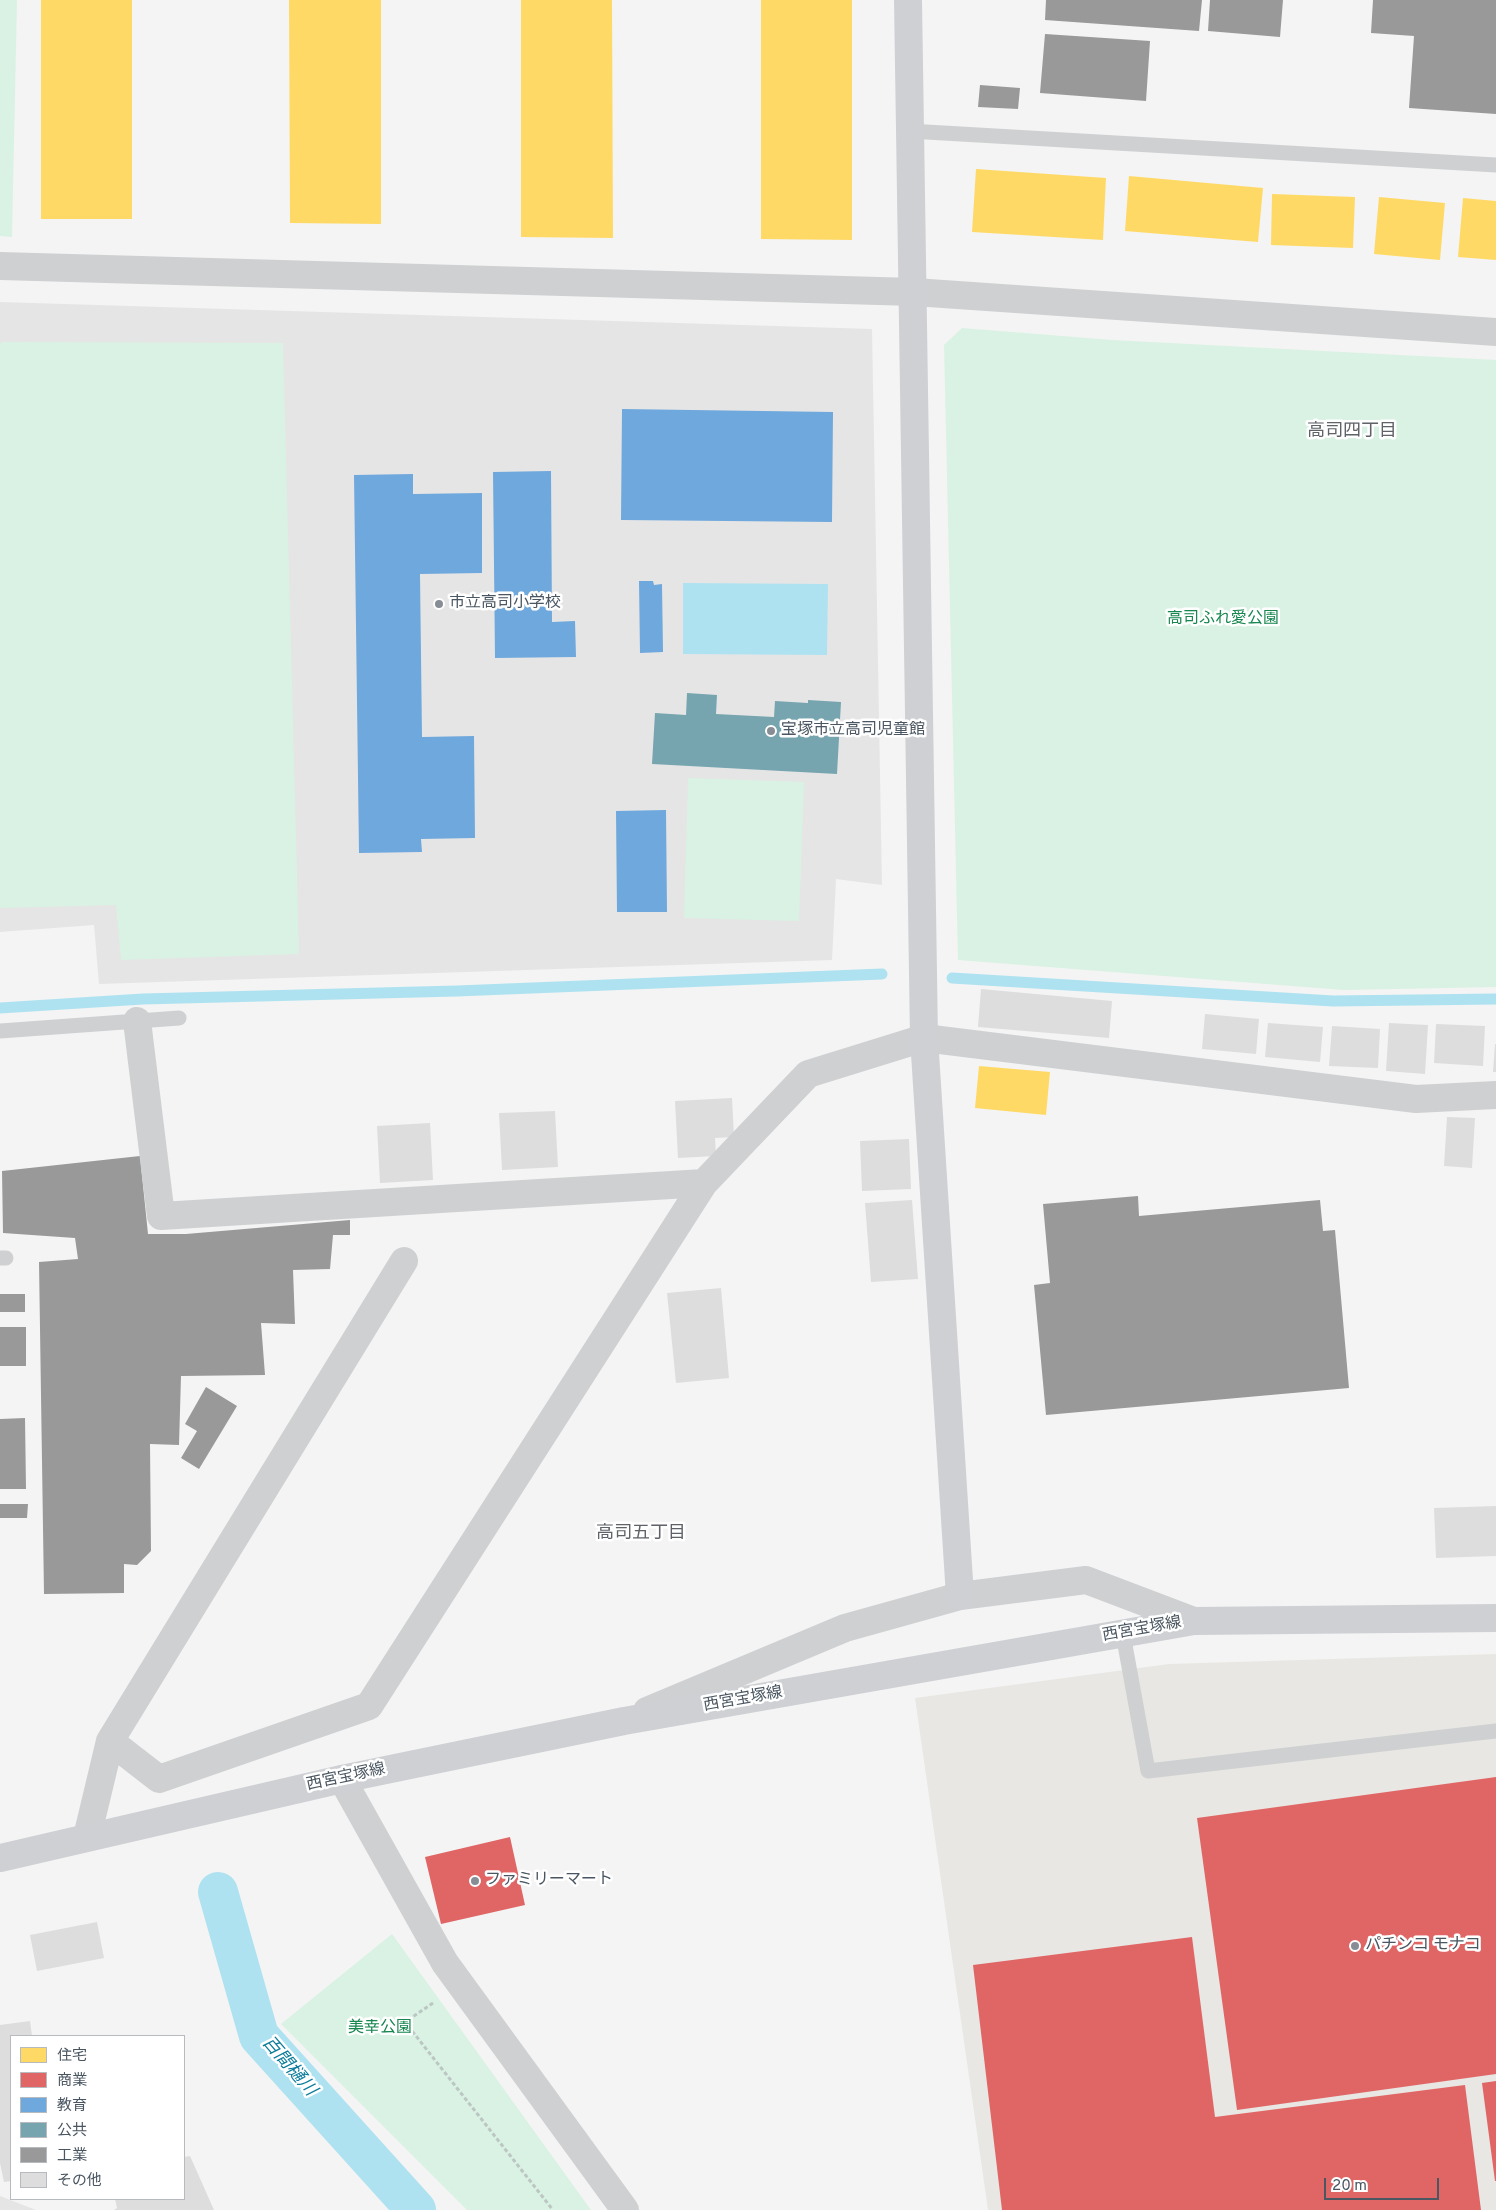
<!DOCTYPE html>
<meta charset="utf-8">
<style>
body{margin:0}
#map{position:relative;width:1496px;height:2210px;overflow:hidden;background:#f4f4f4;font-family:Overpass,"Noto Sans JP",sans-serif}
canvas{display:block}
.legend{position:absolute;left:10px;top:2035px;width:175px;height:165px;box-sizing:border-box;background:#fff;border:1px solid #b7bbc0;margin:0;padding:6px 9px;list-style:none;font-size:15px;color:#4a5661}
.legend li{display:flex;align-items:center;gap:10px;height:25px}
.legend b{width:25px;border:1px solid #b7bbc0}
.scale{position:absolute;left:1324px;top:2178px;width:115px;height:22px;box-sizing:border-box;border:2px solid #4a5661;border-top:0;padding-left:6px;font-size:15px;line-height:18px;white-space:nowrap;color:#4a5661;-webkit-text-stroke:4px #fff;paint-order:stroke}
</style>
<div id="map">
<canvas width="1496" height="2210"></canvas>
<ul class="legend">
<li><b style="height:14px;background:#ffd966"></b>住宅</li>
<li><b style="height:14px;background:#e06666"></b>商業</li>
<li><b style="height:14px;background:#6fa8dc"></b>教育</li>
<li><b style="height:14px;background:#76a5af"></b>公共</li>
<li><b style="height:14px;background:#999"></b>工業</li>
<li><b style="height:14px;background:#ddddde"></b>その他</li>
</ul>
<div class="scale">20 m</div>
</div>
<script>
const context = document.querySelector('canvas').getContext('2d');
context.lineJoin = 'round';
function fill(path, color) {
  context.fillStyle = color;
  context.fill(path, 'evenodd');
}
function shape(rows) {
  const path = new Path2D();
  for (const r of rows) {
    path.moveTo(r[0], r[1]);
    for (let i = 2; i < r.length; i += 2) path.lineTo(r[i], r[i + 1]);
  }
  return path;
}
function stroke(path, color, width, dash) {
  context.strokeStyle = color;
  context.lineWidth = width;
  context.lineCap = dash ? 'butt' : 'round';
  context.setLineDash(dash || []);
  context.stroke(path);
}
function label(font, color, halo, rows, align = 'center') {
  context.font = font + ' Overpass,"Noto Sans JP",sans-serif';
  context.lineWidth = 5;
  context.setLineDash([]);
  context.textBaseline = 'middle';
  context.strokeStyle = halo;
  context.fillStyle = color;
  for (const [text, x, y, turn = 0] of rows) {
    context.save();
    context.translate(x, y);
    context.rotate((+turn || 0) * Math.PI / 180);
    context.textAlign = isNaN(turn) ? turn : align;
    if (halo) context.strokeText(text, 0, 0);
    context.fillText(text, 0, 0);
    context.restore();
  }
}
fill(shape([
 [1496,1654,1496,2210,988,2210,915,1698,1169,1664]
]), '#e8e7e3');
fill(shape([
 [0,302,872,329,882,885,836,879,832,960,99,984,94,925,0,932],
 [0,2196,36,2210,0,2210]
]), '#e6e5e6');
fill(shape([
 [0,0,17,0,12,237,0,236],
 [962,328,1112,340,1496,360,1496,987,1344,990,958,960,944,345],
 [2,342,283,343,299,954,121,960,116,905,0,908,0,344],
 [688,778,804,782,799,921,684,918],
 [392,1934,591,2210,467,2210,281,2024]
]), '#d9f2e3');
fill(shape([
 [683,583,828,584,827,655,683,654]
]), '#aee2f0');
fill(shape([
 [41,0,132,0,132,219,41,219],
 [289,0,381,0,381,224,290,223],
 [521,0,612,0,613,238,521,237],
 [761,0,852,0,852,240,761,239],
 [976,169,1106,178,1103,240,972,232],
 [1129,176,1263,188,1258,242,1125,231],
 [1272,194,1355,197,1353,248,1271,245],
 [1379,197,1445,203,1440,260,1374,254],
 [1463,198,1496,201,1496,260,1458,257],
 [979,1066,1050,1072,1046,1115,975,1108]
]), '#ffd966');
fill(shape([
 [1496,1777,1496,2074,1237,2110,1197,1818],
 [510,1837,525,1905,441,1924,425,1857],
 [1192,1937,1215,2117,1465,2085,1481,2210,1002,2210,973,1965],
 [1496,2081,1496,2181,1495,2181,1482,2083]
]), '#e06666');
fill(shape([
 [622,409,833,412,832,522,621,520],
 [551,471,552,622,575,621,576,657,495,658,493,472],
 [413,474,413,494,482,493,482,573,420,574,422,737,474,736,475,838,421,839,422,852,359,853,354,475],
 [639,581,653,581,654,585,662,584,663,652,640,653],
 [666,810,667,912,617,912,616,811]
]), '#6fa8dc');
fill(shape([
 [687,693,717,695,716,714,774,717,775,701,808,703,808,700,841,702,837,774,652,764,655,713,686,715]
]), '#76a5af');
fill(shape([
 [1046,0,1202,0,1199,31,1045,20],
 [1210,0,1283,0,1280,37,1208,31],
 [1373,0,1496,0,1496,114,1409,108,1414,36,1371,33],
 [1045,34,1150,41,1146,101,1040,93],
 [980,85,1020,88,1018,109,978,107],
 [140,1156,148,1234,186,1234,350,1220,350,1235,333,1235,330,1269,293,1270,295,1324,261,1323,265,1375,181,1376,179,1445,150,1444,151,1551,137,1565,124,1564,124,1593,44,1594,39,1262,78,1259,75,1238,3,1233,2,1171],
 [1138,1196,1139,1216,1320,1200,1323,1231,1335,1230,1349,1388,1046,1415,1034,1285,1050,1283,1043,1204],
 [0,1294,25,1294,25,1312,0,1312],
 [0,1327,26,1327,26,1366,0,1366],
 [206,1387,237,1406,199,1469,181,1458,197,1431,185,1424],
 [25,1418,26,1489,0,1489,0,1419],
 [0,1504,28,1504,27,1518,0,1518]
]), '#999');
stroke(shape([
 [952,978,1333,1001,1496,999],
 [0,1008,143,999,457,991,882,974]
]), '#aee2f0', 11);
stroke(shape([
 [218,1892,259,2036,416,2210]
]), '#aee2f0', 40);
fill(shape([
 [981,989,1112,1001,1109,1038,978,1027],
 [1205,1014,1259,1019,1256,1054,1202,1049],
 [1268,1023,1323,1027,1320,1062,1265,1057],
 [1389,1023,1428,1025,1425,1074,1386,1071],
 [1436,1024,1485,1026,1483,1066,1434,1063],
 [1332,1026,1380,1029,1378,1068,1329,1066],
 [1495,1044,1496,1044,1496,1072,1493,1072],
 [732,1098,734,1137,715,1138,716,1156,678,1158,675,1101],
 [555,1111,558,1167,502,1170,499,1113],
 [1447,1117,1475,1118,1472,1168,1444,1166],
 [430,1123,433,1180,380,1183,377,1126],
 [909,1139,911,1189,862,1191,860,1141],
 [912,1200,918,1279,871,1282,865,1203],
 [721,1288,729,1378,676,1383,667,1293],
 [1496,1506,1496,1556,1436,1558,1434,1508],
 [97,1922,104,1958,37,1971,30,1935],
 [30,2021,32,2036,11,2036,11,2181,4,2182,0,2163,0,2025],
 [190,2156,214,2210,114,2210,117,2208,115,2199,184,2199,184,2157]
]), '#ddddde');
stroke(shape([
 [433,2003,405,2022,553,2210]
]), '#bcc7c4', 3, [4, 2.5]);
stroke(shape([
 [909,131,1496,165],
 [0,1031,179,1018],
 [0,1258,6,1258],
 [1123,1634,1148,1771,1496,1731]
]), '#ced0d2', 15);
stroke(shape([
 [0,266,914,292,1496,332],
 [137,1021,161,1216,704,1183],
 [647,1711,845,1628,960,1596,1086,1580,1194,1621],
 [110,1741,159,1779,369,1706,704,1183,808,1074,924,1038,1416,1099,1496,1095],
 [342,1779,445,1963,625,2210],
 [87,1837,110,1741,404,1261]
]), '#ced0d2', 28);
stroke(shape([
 [908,0,924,1038,960,1596],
 [0,1858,342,1779,624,1721,1194,1621,1496,1618]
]), '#ced0d4', 28);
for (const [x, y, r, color] of [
 [439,604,5,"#868d94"],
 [771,731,5,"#868d94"],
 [475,1881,5,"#868d94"],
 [1355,1946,5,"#868d94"]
]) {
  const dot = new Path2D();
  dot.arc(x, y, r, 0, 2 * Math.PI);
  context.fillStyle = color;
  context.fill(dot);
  stroke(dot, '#fff', 2);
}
label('16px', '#4a5661', '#fff', [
 ["市立高司小学校",449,604],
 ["宝塚市立高司児童館",781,731],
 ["ファミリーマート",485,1881],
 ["パチンコ モナコ",1365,1946]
], 'left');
label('16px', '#17864f', '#fff', [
 ["高司ふれ愛公園",1223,620],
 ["美幸公園",380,2029]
]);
label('16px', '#4a5661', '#fff', [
 ["西宮宝塚線",1142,1630,-10],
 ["西宮宝塚線",743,1700,-10],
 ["西宮宝塚線",346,1778,-12]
]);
label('18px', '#5f6368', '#fff', [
 ["高司四丁目",1352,432],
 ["高司五丁目",641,1534]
]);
label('italic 18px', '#0c7c9b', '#fff', [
 ["百間樋川",288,2067,49]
]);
</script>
